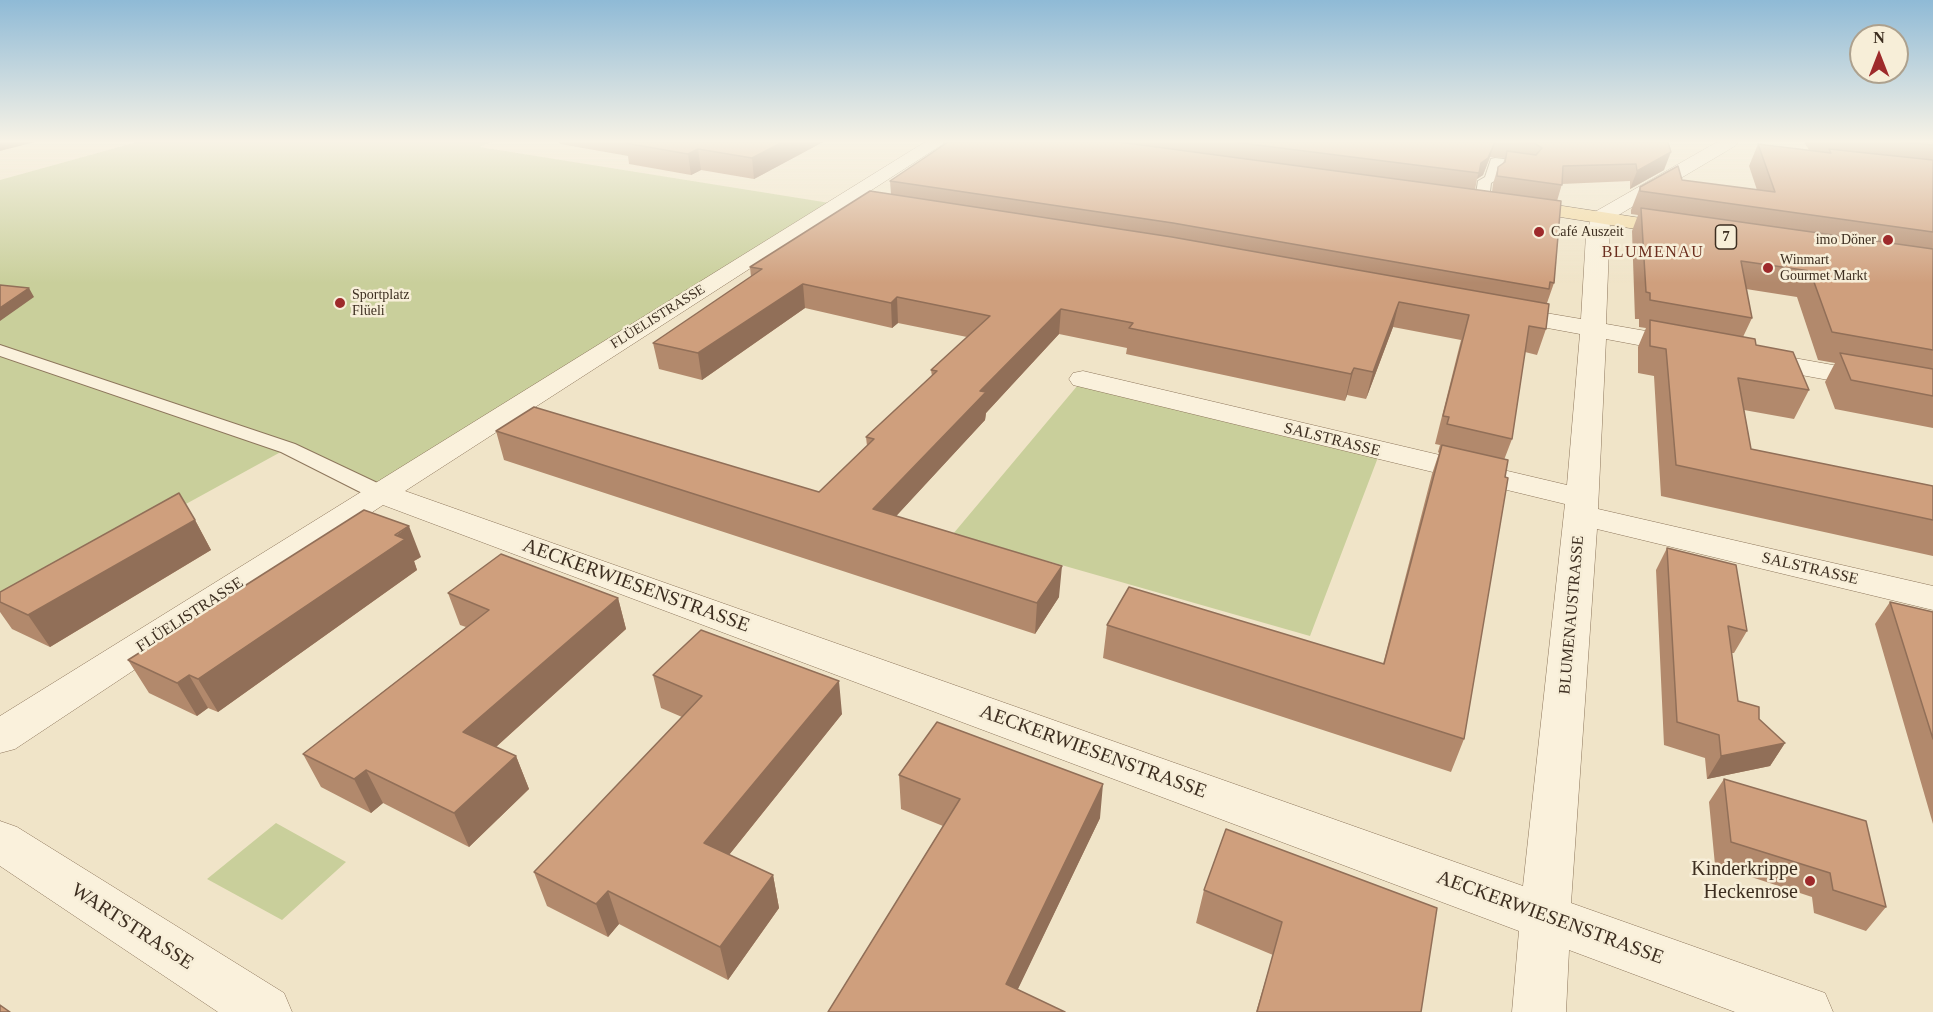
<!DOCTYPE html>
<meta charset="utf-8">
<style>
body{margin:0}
#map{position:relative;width:1933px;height:1012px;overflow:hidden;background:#f0e4c8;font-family:Georgia,serif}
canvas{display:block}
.north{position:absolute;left:1849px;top:24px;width:60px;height:60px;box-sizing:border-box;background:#f7eed8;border:2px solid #ada18e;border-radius:50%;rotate:0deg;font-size:16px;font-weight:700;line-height:24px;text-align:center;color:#3d2e20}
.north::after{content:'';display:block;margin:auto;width:21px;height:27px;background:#9e2a2b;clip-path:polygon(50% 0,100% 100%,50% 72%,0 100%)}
</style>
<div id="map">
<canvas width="1933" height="1012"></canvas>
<div class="north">N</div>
</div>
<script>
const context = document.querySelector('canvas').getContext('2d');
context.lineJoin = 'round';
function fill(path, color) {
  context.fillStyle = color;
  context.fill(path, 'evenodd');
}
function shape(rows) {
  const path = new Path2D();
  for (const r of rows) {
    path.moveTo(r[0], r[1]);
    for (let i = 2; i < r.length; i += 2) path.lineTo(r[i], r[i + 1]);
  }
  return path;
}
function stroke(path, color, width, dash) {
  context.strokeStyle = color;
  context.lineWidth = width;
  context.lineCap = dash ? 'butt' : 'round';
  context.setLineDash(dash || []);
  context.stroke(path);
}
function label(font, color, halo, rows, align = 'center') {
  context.font = font + ' Georgia,serif';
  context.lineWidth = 5;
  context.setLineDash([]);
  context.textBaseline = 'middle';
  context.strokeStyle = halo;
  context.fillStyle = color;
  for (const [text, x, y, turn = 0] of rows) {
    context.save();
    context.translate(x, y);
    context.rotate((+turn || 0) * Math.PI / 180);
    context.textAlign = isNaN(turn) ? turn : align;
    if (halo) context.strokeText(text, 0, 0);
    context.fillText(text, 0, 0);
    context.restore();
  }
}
fill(shape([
 [137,142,492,142,480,147,836,204,380,493,288,448,0,606,0,180],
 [1083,379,1380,452,1310,636,953,534],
 [276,823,346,862,282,920,207,879]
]), '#c9cf9b');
const service = shape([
 [1495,158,1529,162,1535,166,1529,170,1500,166,1498,179,1491,183,1489,200,1487,203,1477,203,1475,200,1478,181,1485,177,1491,159,1495,158],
 [0,345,295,444,388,488,391,493,388,498,380,500,372,498,281,452,0,356,0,345]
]);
const minor = shape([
 [925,142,946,142,405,491,1523,886,1565,504,1073,385,1069,379,1073,373,1083,371,1567,485,1580,334,1504,320,1495,318,1492,313,1495,308,1504,306,1581,319,1586,235,1593,213,1717,142,1738,142,1735,146,1610,220,1606,324,1686,338,1695,340,1699,346,1695,352,1686,354,1606,339,1598,509,1933,586,1933,610,1597,529,1571,903,1825,993,1833,1012,1735,1012,1569,950,1566,1012,1512,1012,1519,931,383,505,15,749,0,753,0,716,925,142],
 [1755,351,1933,383,1933,399,1746,365,1742,359,1746,353,1755,351],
 [0,821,17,827,284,993,292,1012,218,1012,0,866,0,821]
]);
const primary = shape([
 [1517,199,1680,224,1688,225,1691,230,1688,235,1680,236,1510,209,1507,205,1510,201,1517,199]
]);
stroke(service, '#8d765c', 2);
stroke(minor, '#8d765c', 1);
stroke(primary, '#5b4430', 1);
fill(service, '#faf1dc');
fill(minor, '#faf1dc');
fill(primary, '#f3d9a0');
fill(shape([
 [559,142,823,142,754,179,701,170,691,175,629,164,628,156,560,144],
 [943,142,1668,142,1664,170,1630,189,1630,181,1562,184,1557,201,1554,283,1547,303,1546,329,1537,355,1525,352,1512,439,1504,460,1464,739,1451,772,1103,658,1107,625,1383,664,1432,474,1439,453,1438,452,1440,445,1435,444,1461,340,1393,327,1366,399,1347,395,1345,401,1126,354,1127,348,1059,334,986,413,985,420,896,516,1059,597,1035,634,504,460,496,431,819,492,867,446,866,437,932,376,931,370,967,337,898,323,892,328,805,308,702,380,659,369,653,343,751,277,750,267,891,194,890,181,943,145],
 [1490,157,1505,158,1503,163,1498,167,1493,184,1492,192,1475,190,1477,179,1483,175],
 [1804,142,1933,142,1933,428,1835,409,1825,382,1835,363,1818,360,1797,297,1746,289,1752,318,1743,337,1756,345,1809,390,1794,419,1744,410,1751,449,1933,486,1933,556,1661,496,1654,376,1638,373,1638,347,1646,328,1639,327,1639,319,1635,319,1632,231,1638,215,1631,214,1631,210,1640,187,1682,180,1757,190,1749,166,1758,144,1809,150],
 [195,520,211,550,50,647,12,629,0,612,0,592],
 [1667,548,1747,631,1734,653,1731,653,1738,701,1785,743,1770,766,1707,779,1705,758,1664,745,1656,570],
 [421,557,414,561,417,570,218,712,208,708,197,716,149,693,128,660],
 [448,593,618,598,626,629,496,747,516,756,529,789,469,847,383,803,371,813,321,787,303,754,466,627,460,625],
 [1890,602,1933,612,1933,824,1875,624],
 [653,675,842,714,729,855,773,875,779,908,728,980,619,924,608,937,547,906,534,872,682,717,661,708],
 [899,775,1100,818,1017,990,828,1012,943,826,901,809],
 [1724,779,1886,907,1866,931,1814,913,1812,897,1715,865,1709,802],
 [1226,829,1421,1012,1256,1012,1273,955,1196,923,1204,890]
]), '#b2896c');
fill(shape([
 [0,142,35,142,0,151],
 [783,142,823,142,754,179,752,158],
 [1495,142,1490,157,1483,175,1477,179,1481,163],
 [698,149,701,170,691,175,688,154],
 [1671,152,1664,170,1630,189,1637,171],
 [803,284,805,308,702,380,698,353],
 [29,288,34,297,0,321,0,308],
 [897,297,898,323,892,328,891,303],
 [1399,302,1393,327,1366,399,1373,372],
 [1061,309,1059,334,986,413,985,420,875,539,873,509,980,391],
 [1354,368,1347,395,1345,401,1351,374],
 [195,520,211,550,50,647,28,615],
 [409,526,421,557,414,561,417,570,218,712,198,679],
 [1062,566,1059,597,1035,634,1037,603],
 [618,598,626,629,476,765,463,732],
 [189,675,208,708,197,716,177,683],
 [839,681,842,714,712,876,704,843],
 [1785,743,1770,766,1707,779,1721,756],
 [516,756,529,789,469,847,454,813],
 [366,770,383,803,371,813,354,779],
 [1103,784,1100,818,1007,1012,1006,984],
 [773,875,779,908,728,980,720,947],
 [608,891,619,924,608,937,596,904]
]), '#916f58');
const building = shape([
 [629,142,783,142,752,158,698,149,688,154,625,143,629,142],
 [948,142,1119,142,1561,201,1554,283,1550,282,1549,289,1173,223,890,181,948,142],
 [1233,142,1495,142,1488,158,1481,163,1479,173,1233,142],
 [1518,142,1668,142,1671,152,1637,171,1636,164,1563,166,1562,185,1497,176,1498,167,1505,162,1507,151,1536,155,1542,148,1534,143,1518,142],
 [1900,142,1933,142,1933,145,1900,142],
 [1758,144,1831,153,1829,149,1933,160,1933,232,1640,191,1640,187,1678,166,1682,180,1775,192,1758,144],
 [870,191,1172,237,1549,304,1546,329,1529,326,1512,439,1447,424,1449,417,1443,416,1469,315,1399,302,1373,372,1354,368,1351,374,1129,328,1133,323,1061,309,980,391,986,392,873,509,1062,566,1037,603,496,431,534,407,819,492,874,439,866,437,937,371,931,370,990,316,897,297,891,303,803,284,698,353,653,343,762,269,750,267,870,191],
 [1641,208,1933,249,1933,350,1832,332,1810,271,1741,261,1752,318,1650,300,1650,293,1646,292,1641,208],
 [0,285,29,288,0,308,0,285],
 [1650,320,1755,339,1756,345,1793,352,1809,390,1738,378,1751,449,1933,486,1933,520,1676,465,1666,349,1650,346,1650,320],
 [1840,353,1933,369,1933,396,1851,380,1840,353],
 [1442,445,1508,460,1505,477,1508,478,1464,739,1107,625,1129,587,1384,664,1442,445],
 [179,493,195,520,28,615,0,602,0,592,179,493],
 [364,510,409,526,395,535,405,539,198,679,189,675,177,683,128,660,364,510],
 [1667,548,1736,565,1747,631,1728,626,1738,701,1759,707,1759,719,1785,743,1721,756,1719,735,1677,722,1667,548],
 [501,554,618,598,463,732,516,756,454,813,366,770,354,779,303,754,489,610,448,593,501,554],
 [1890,602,1933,612,1933,739,1890,602],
 [701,630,839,681,704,843,773,875,720,947,608,891,596,904,534,872,702,696,653,675,701,630],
 [937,722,1103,784,1006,984,1065,1012,828,1012,960,799,899,775,937,722],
 [1724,779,1866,821,1886,907,1833,890,1830,873,1731,842,1724,779],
 [1226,829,1437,908,1421,1012,1257,1012,1282,922,1204,890,1226,829],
 [0,1005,10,1012,0,1012,0,1005]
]);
fill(building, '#cf9f7d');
stroke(building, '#916f58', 1.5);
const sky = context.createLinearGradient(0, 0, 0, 283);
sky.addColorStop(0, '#8fbad6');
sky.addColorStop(0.5, '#f8f3e6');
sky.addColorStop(1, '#f8f3e600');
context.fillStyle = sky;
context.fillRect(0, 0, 1933, 283);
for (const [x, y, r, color] of [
 [1539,232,6,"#9e2a2b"],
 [1888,240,6,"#9e2a2b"],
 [1768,268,6,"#9e2a2b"],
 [340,303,6,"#9e2a2b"],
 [1810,881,6,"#9e2a2b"]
]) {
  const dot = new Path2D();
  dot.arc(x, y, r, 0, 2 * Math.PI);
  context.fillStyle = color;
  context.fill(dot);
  stroke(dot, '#f7eed8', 2);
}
label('14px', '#3d2e20', '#f7eed8', [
 ["Café Auszeit",1551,232],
 ["imo Döner",1876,240,"right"],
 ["Winmart",1780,260],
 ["Gourmet Markt",1780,276],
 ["Sportplatz",352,295],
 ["Flüeli",352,311]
], 'left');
label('14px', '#3d2e20', '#f7eed8', [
 ["FLÜELISTRASSE",658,317,-32]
]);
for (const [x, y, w] of [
 [1726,237,21]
]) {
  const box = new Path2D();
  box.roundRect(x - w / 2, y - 12, w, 24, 4.5);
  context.fillStyle = '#f7eed8';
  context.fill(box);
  stroke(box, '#3d2e20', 1.5);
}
label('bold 15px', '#3d2e20', null, [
 ["7",1726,237]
]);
context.letterSpacing = '1.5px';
label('16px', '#6b2e1e', '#f7eed8', [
 ["BLUMENAU",1653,253]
]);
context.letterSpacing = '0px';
label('16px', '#3d2e20', '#f7eed8', [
 ["SALSTRASSE",1332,440,14],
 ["SALSTRASSE",1810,569,13],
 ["FLÜELISTRASSE",190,615,-33],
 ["BLUMENAUSTRASSE",1572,615,-85]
]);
label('20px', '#3d2e20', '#f7eed8', [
 ["AECKERWIESENSTRASSE",636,586,20],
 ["AECKERWIESENSTRASSE",1093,752,20],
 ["AECKERWIESENSTRASSE",1550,918,20],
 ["WARTSTRASSE",132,927,33]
]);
label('20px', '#3d2e20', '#f7eed8', [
 ["Kinderkrippe",1798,870],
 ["Heckenrose",1798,893]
], 'right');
</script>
